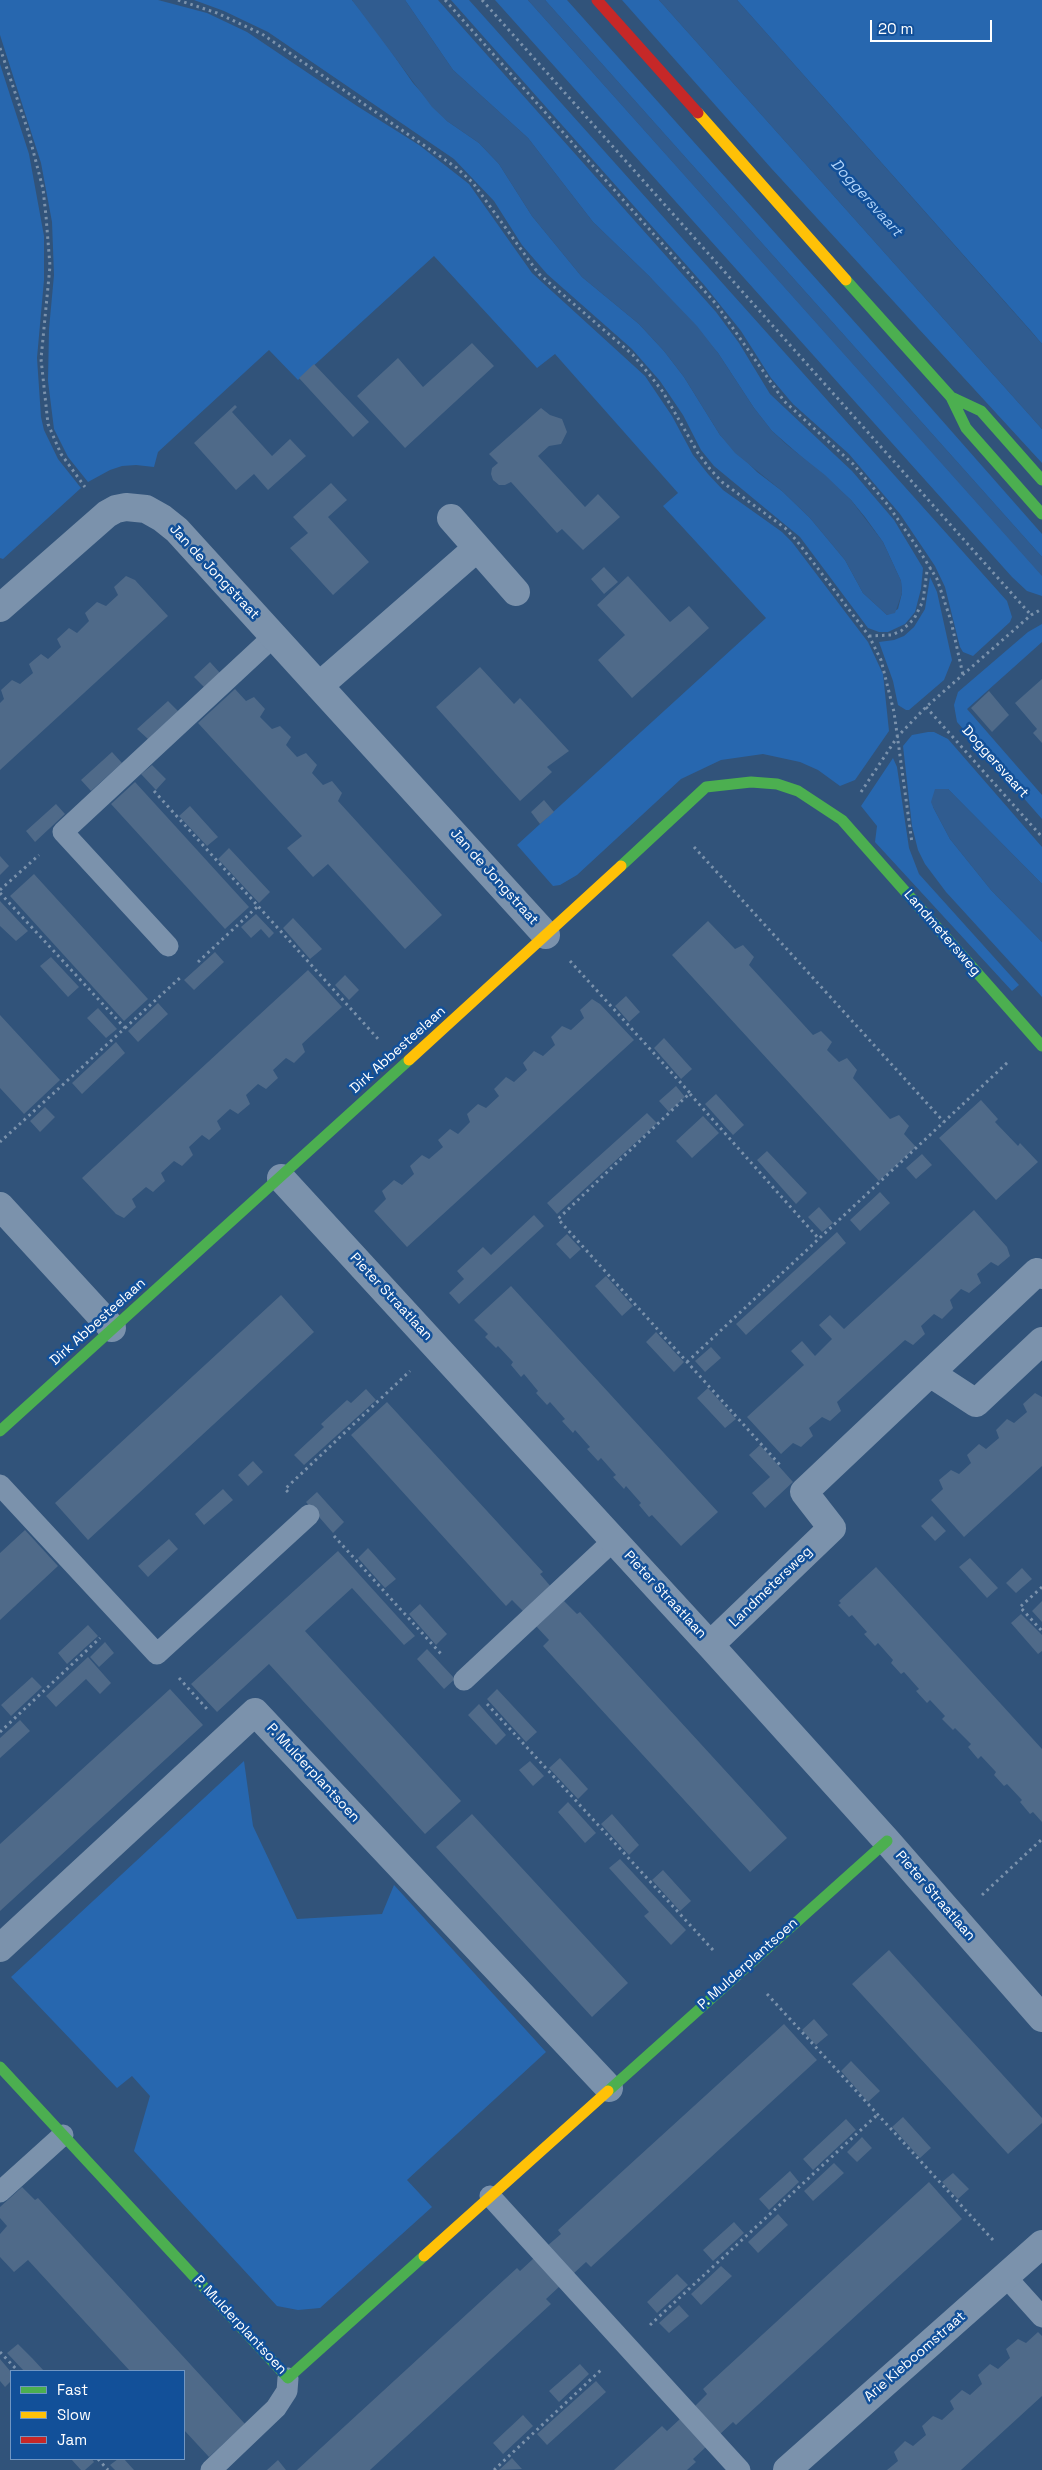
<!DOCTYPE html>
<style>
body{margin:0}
#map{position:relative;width:1042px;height:2470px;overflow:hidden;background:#31537a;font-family:"Space Grotesk",sans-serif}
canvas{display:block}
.legend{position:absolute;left:10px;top:2370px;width:175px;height:90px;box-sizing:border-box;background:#125099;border:1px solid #7196c2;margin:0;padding:6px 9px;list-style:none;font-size:15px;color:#fff}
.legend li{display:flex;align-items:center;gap:10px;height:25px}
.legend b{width:25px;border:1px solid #7196c2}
.scale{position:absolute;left:870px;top:20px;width:122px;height:22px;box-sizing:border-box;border:2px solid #fff;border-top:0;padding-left:6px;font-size:15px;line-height:18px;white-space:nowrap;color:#fff;-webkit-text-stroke:4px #125099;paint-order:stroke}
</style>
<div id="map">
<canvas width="1042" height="2470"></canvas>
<ul class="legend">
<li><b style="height:6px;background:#4caf50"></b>Fast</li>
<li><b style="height:6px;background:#ffc107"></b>Slow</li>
<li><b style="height:6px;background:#c62828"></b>Jam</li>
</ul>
<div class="scale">20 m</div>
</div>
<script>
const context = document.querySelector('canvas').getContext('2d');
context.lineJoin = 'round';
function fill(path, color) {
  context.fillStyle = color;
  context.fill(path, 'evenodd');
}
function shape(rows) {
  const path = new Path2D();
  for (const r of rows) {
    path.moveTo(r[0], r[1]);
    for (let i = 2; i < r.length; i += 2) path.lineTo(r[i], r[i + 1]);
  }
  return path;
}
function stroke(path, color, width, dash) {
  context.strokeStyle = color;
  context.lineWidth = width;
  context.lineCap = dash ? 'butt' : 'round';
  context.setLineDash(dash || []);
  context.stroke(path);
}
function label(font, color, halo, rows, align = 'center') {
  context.font = font + ' "Space Grotesk",sans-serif';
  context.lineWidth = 5;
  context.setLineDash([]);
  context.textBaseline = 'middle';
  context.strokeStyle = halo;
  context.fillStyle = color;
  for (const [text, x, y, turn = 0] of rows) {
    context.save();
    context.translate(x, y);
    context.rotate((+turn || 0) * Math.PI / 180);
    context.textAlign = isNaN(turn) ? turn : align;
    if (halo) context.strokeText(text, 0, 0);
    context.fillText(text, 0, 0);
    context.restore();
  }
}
fill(shape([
 [0,0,158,0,207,13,247,32,357,106,419,145,469,184,532,273,645,376,672,416,693,455,708,474,723,490,782,532,792,542,868,642,883,674,889,731,855,780,840,786,818,770,800,762,763,754,721,760,681,779,577,875,560,885,553,886,517,845,766,618,663,506,678,493,555,354,537,368,434,256,298,380,269,350,158,452,154,467,136,465,122,466,110,470,88,482,68,457,54,429,48,381,49,329,54,275,52,222,41,163,0,35],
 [194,0,352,0,374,27,413,83,447,121,479,143,499,164,532,216,582,277,639,324,664,351,684,377,720,435,757,472,782,491,810,518,845,560,863,593,887,615,898,609,902,593,901,581,883,542,865,517,851,500,772,431,754,408,718,353,649,276,593,222,528,138,453,70,405,0,438,0,716,312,739,343,770,394,852,471,894,520,923,568,921,589,915,612,905,624,888,632,879,632,868,628,800,537,714,466,701,450,683,415,660,381,632,349,547,274,522,245,494,201,454,159,268,32,224,11],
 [451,0,469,0,1007,601,1012,617,1010,622,973,656,963,652,960,647,945,587,935,566,900,514,849,454,793,404,771,378,741,331,705,286],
 [495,0,528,0,1042,575,1042,596,1027,591,1012,577],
 [545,0,567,0,902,375,1042,534,1042,557],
 [622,0,659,0,1042,429,1042,463,771,168],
 [737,0,1042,0,1042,344,1031,331],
 [0,64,29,154,44,236,44,280,37,358,41,417,44,430,58,459,81,488,3,559,0,558],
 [930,577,937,592,952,660,944,680,909,710,906,710,898,705,893,681,879,642,894,640,904,636,914,627,925,609],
 [1042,624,1042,642,967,709,1042,795,1042,819,957,722,954,705,958,692,1028,632],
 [928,732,934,732,948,739,1042,847,1042,884,948,789,942,789,933,807,950,839,991,890,1042,942,1042,997,946,892,925,864,918,850,912,826,903,746,912,735],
 [893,758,897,767,909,848,919,874,1019,985,1012,991,875,842,877,826,861,806],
 [244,1761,253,1826,297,1919,382,1914,394,1885,546,2052,407,2180,432,2207,320,2308,298,2310,277,2306,134,2151,150,2096,132,2076,117,2088,11,1977]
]), '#2767af');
fill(shape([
 [352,0,405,0,453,70,528,138,593,222,649,276,697,326,718,353,754,408,772,431,787,445,825,475,851,500,883,542,901,581,902,593,895,613,887,615,863,593,845,560,810,518,782,491,735,453,720,435,684,377,664,351,639,324,582,277,532,216,499,164,479,143,447,121,432,107],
 [528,0,545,0,1042,557,1042,576],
 [659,0,737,0,1042,344,1042,429],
 [935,789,948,789,1042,884,1042,942,991,890,950,839,933,807,931,802]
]), '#305c90');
fill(shape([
 [472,343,494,366,405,448,357,396,398,358,423,387],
 [314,364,369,422,353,437,299,378],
 [235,405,237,407,232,412,272,456,290,439,306,456,268,490,254,474,236,490,194,443],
 [541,408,550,415,562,419,567,432,561,444,549,446,538,456,585,507,598,494,620,517,583,550,562,529,557,533,511,482,505,485,499,485,493,480,491,474,492,468,498,463,489,454],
 [331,483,347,500,328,517,369,562,333,595,290,548,308,533,293,517],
 [604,567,618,582,604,594,591,579],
 [126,576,135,580,168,616,0,770,0,703,4,699,1,690,12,680,20,684,33,673,29,664,41,654,48,659,61,647,57,639,69,628,77,633,89,621,85,613,97,602,106,606,118,595,114,587],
 [628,576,670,622,689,606,709,628,632,698,598,660,625,635,597,605],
 [210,662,220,673,204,687,194,677],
 [480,667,514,704,520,698,569,751,547,767,552,772,520,801,436,707],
 [1042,679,1042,743,1033,733,1037,729,1015,703],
 [235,689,246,701,254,697,265,709,260,717,272,729,280,726,291,737,286,745,297,757,306,753,317,765,312,773,323,785,332,781,342,793,338,801,442,915,405,949,328,864,313,877,287,848,302,836,198,723],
 [989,691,1009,715,992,732,971,708],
 [168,701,178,711,148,739,137,729],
 [112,752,122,763,91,791,81,780],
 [152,765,166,779,156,790,141,774],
 [135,782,249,907,225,929,111,804],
 [544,800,554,812,540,824,531,812],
 [56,804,65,814,35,842,26,831],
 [190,806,218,837,207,846,179,816],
 [229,848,270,892,259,903,218,859],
 [0,856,9,866,0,875],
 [34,874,148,999,124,1021,10,896],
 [0,901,28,931,16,941,0,926],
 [256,914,274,933,269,938,261,929,251,938,241,927],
 [293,918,322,949,310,959,283,928],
 [708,921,735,949,743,945,754,957,749,965,813,1035,821,1031,832,1042,827,1050,839,1062,847,1058,857,1070,853,1078,890,1119,899,1115,909,1126,904,1134,916,1147,879,1181,672,955],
 [215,952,224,962,194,990,184,980],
 [51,957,79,987,68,997,40,966],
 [308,970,342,1007,302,1044,305,1052,294,1063,286,1058,273,1070,278,1078,266,1089,258,1084,246,1095,250,1104,238,1114,230,1109,217,1121,221,1129,209,1140,202,1135,189,1147,193,1155,182,1166,174,1161,161,1173,165,1181,153,1192,146,1187,132,1199,136,1207,124,1218,116,1214,82,1178],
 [345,975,359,990,349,1000,335,985],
 [626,996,640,1012,629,1022,615,1006],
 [592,999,600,1004,634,1040,407,1247,374,1211,386,1199,382,1191,394,1180,402,1185,414,1174,410,1166,422,1155,429,1159,443,1147,438,1140,450,1129,458,1134,470,1122,467,1114,478,1104,486,1108,499,1096,494,1089,506,1077,514,1082,527,1070,523,1063,534,1051,543,1056,555,1045,551,1037,562,1026,571,1030,584,1018,580,1010],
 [158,1003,168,1014,138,1042,128,1031],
 [98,1008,117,1029,106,1038,87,1018],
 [0,1015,60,1080,24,1114,0,1088],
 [664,1038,692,1069,681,1079,654,1048],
 [116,1042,125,1053,82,1094,72,1083],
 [676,1086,685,1097,669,1112,659,1101],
 [716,1094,744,1125,733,1135,705,1104],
 [981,1100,998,1119,995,1122,1018,1146,1020,1143,1038,1162,996,1200,939,1138],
 [45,1107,55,1117,40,1132,30,1121],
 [647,1113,657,1123,557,1214,547,1203],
 [703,1116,719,1133,692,1158,676,1141],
 [767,1151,807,1193,796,1204,757,1160],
 [922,1154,932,1165,916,1179,906,1168],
 [880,1192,890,1203,860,1231,850,1220],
 [819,1207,833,1223,822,1232,808,1217],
 [974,1210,1007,1247,1010,1256,998,1266,991,1262,977,1274,981,1283,969,1293,961,1289,950,1300,953,1308,942,1319,934,1314,921,1326,925,1334,913,1345,905,1340,837,1402,841,1411,830,1421,822,1417,809,1428,813,1436,801,1447,793,1443,781,1454,747,1417,804,1365,791,1351,802,1341,815,1356,832,1339,819,1325,830,1315,844,1329],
 [534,1215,544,1226,459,1304,449,1293,464,1279,457,1271,483,1247,491,1255],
 [837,1232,846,1243,746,1335,736,1324],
 [567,1234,581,1249,570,1259,556,1244],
 [606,1276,633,1306,622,1316,595,1286],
 [511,1286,718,1512,681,1546,652,1515,649,1517,639,1505,641,1503,626,1486,624,1489,613,1477,616,1475,601,1458,598,1461,587,1449,590,1447,575,1430,573,1433,562,1421,565,1419,550,1402,547,1405,536,1393,538,1391,524,1374,521,1377,511,1365,513,1362,498,1346,496,1348,485,1337,488,1334,474,1320],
 [281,1295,314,1332,88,1540,55,1503],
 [656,1332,684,1362,674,1372,646,1342],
 [711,1347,721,1358,705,1372,695,1361],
 [708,1388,736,1419,725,1428,697,1398],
 [366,1389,376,1400,304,1465,294,1455,324,1427,321,1424,347,1400,351,1403],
 [1035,1393,1042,1397,1042,1466,964,1537,931,1500,943,1489,939,1480,951,1470,959,1474,971,1463,967,1455,979,1444,986,1449,999,1438,996,1430,1007,1419,1014,1423,1027,1412,1023,1404],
 [387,1402,543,1572,540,1574,552,1588,525,1613,512,1600,506,1606,351,1435],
 [760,1445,793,1482,765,1508,752,1493,770,1477,749,1455],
 [253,1461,263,1472,248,1486,238,1475],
 [223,1489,233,1500,204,1525,195,1514],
 [317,1492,344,1522,333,1533,306,1502],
 [932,1516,946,1531,935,1541,921,1526],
 [25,1530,58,1566,0,1620,0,1553],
 [169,1539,178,1549,148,1577,138,1566],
 [368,1548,396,1579,385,1588,358,1558],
 [338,1551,415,1636,404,1645,352,1588,305,1631,461,1801,425,1834,269,1664,217,1712,191,1684],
 [970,1558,998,1588,987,1598,959,1567],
 [876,1567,1042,1749,1042,1822,1033,1812,1030,1814,1020,1802,1022,1800,1007,1784,1004,1786,994,1775,996,1772,981,1756,978,1759,968,1747,971,1744,955,1728,953,1730,942,1719,945,1716,930,1700,927,1703,916,1691,919,1689,904,1672,901,1674,891,1663,893,1660,878,1643,875,1646,864,1634,867,1632,852,1615,849,1617,838,1605,841,1603,839,1601],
 [1022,1568,1032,1579,1016,1593,1006,1583],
 [564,1601,577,1614,580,1612,787,1838,750,1872,543,1646,549,1640,536,1626],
 [1042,1601,1042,1622,1032,1611],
 [420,1604,447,1634,436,1645,409,1614],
 [1021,1614,1042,1635,1042,1651,1038,1654,1011,1623],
 [88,1625,98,1636,67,1664,58,1653],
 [105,1642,114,1653,99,1667,90,1657],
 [427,1649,455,1679,444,1689,417,1659],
 [88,1657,111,1683,100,1694,86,1679,56,1707,46,1696],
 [32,1677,42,1687,11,1716,1,1705],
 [170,1689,203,1725,0,1911,0,1844],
 [497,1689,537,1732,526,1742,487,1699],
 [479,1704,506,1735,496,1745,468,1715],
 [20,1720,30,1731,0,1758,0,1738],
 [560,1758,588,1789,578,1799,549,1768],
 [530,1761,544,1776,533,1786,519,1770],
 [568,1802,596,1833,585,1843,558,1812],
 [472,1814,628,1983,592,2017,436,1847],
 [612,1814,639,1845,629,1855,601,1824],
 [620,1859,686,1930,671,1945,644,1916,649,1912,609,1868],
 [663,1870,691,1901,680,1911,652,1880],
 [889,1950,1042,2118,1042,2123,1008,2154,852,1984],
 [814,2019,828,2035,816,2045,802,2030],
 [784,2024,817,2060,591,2267,586,2262,573,2274,547,2246,561,2234,558,2230],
 [851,2061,880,2091,868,2102,841,2071],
 [903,2117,931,2148,920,2158,892,2127],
 [846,2119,856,2130,813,2170,803,2159],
 [862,2137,872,2148,857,2162,847,2152],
 [834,2163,844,2173,813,2201,804,2191],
 [790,2171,799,2182,769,2210,759,2199],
 [953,2173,969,2189,958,2199,942,2182],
 [929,2182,962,2219,736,2425,733,2422,719,2435,694,2407,707,2394,703,2389],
 [22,2187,35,2200,38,2198,245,2424,209,2457,184,2430,184,2371,130,2371,28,2260,14,2272,0,2257,0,2234,7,2226,0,2218,0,2207],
 [778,2214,788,2225,758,2253,748,2242],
 [734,2222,744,2233,713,2261,703,2250],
 [534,2258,560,2286,546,2299,551,2304,370,2470,297,2470,517,2268,520,2271],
 [721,2266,732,2276,701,2305,691,2294],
 [677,2274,688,2285,657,2313,647,2302],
 [679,2305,689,2316,669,2333,659,2323],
 [1038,2332,1042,2336,1042,2396,961,2470,887,2470,898,2461,894,2452,905,2441,913,2446,926,2435,922,2426,933,2416,942,2420,954,2409,950,2401,962,2390,970,2395,982,2384,978,2375,990,2364,998,2369,1010,2358,1006,2349,1018,2339,1026,2343],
 [18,2344,32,2358,44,2371,24,2371,7,2353],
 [0,2359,11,2372,11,2381,5,2387,0,2381],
 [580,2364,589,2374,559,2402,549,2391],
 [596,2381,606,2392,547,2445,537,2434],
 [523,2415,533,2426,503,2454,493,2443],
 [681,2418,707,2446,693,2459,696,2462,687,2470,614,2470,662,2426,667,2431],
 [512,2458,522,2469,499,2470],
 [71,2459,92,2459,94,2462,85,2470,81,2470],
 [118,2459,124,2459,134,2470,115,2470,110,2465],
 [278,2460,286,2470,267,2470]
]), '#4f6a89');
stroke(shape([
 [178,0,217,13,262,34,457,168,473,183,539,274,633,355,649,374,663,392,698,453,710,469,722,482,785,528,797,541,869,636,881,660,894,712,912,843],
 [445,0,716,304,784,401,853,464,888,505,919,550,937,579,951,621,963,675],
 [482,0,1031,615],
 [0,48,28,131,43,189,46,216,50,266,41,359,48,424,61,454,85,487],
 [869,636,891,635,901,631,914,619,923,601,927,571,931,568],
 [926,707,1042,837],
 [154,791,379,1040],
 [861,792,898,736,926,707,1031,615,1042,609],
 [694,847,944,1122],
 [0,890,39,855],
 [0,893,125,1028,0,1142],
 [570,961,690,1093,558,1219,780,1465],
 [198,962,258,906],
 [125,1028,182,976],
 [690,1094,819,1239],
 [687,1362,1008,1062],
 [288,1492,285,1489,410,1371],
 [334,1536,442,1655],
 [1042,1587,1020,1607,1042,1631],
 [179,1678,207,1709],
 [487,1704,713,1950],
 [0,1732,100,1638],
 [982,1895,1042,1839],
 [767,1994,993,2240],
 [650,2325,877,2115],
 [0,2352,18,2371],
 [98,2459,108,2470],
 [494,2470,603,2368]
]), '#7b92ac', 3, [2.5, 4]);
stroke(shape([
 [168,946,63,832,274,636],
 [0,1485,157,1654,309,1515],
 [464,1680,614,1540],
 [0,2192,63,2135],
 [490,2196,740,2470],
 [1006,2277,1042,2317],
 [211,2470,276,2408,287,2391,288,2378]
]), '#7b92ac', 21);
stroke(shape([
 [451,518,516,592],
 [0,608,107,514,116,509,126,507,146,509,162,518,177,530,546,935],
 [319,686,477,548],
 [281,1178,710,1645,887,1841,1042,2018],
 [0,1206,112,1328],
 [930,1373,976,1403,1042,1341],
 [710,1645,832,1528,804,1492,1037,1272,1042,1275],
 [0,1948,255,1712,609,2088],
 [787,2470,1042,2244]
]), '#7b92ac', 28);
stroke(shape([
 [846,280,951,397,966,428,1042,514],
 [951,397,981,411,1042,480],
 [621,866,706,787,751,782,777,784,798,791,842,820,1042,1046],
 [0,1431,409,1060],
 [0,2067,288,2378,424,2256],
 [608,2091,887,1841]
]), '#4caf50', 11);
stroke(shape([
 [698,113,846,280],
 [409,1060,621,866],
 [424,2256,608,2091]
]), '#ffc107', 11);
stroke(shape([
 [597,0,698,113]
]), '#c62828', 11);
label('14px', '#fff', '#125099', [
 ["Jan de Jongstraat",214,572,47],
 ["Doggersvaart",995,762,48],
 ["Jan de Jongstraat",494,877,48],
 ["Landmetersweg",942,933,49],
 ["Dirk Abbesteelaan",398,1050,-42],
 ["Pieter Straatlaan",391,1297,47],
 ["Dirk Abbesteelaan",98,1322,-42],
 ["Landmetersweg",771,1587,-44],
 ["Pieter Straatlaan",665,1595,47],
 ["P. Mulderplantsoen",313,1773,47],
 ["Pieter Straatlaan",935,1896,49],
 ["P. Mulderplantsoen",748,1964,-42],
 ["P. Mulderplantsoen",240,2325,47],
 ["Arie Kieboomstraat",915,2357,-41]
]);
label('italic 15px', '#b1d4fa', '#125099', [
 ["Doggersvaart",866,198,48]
]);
</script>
